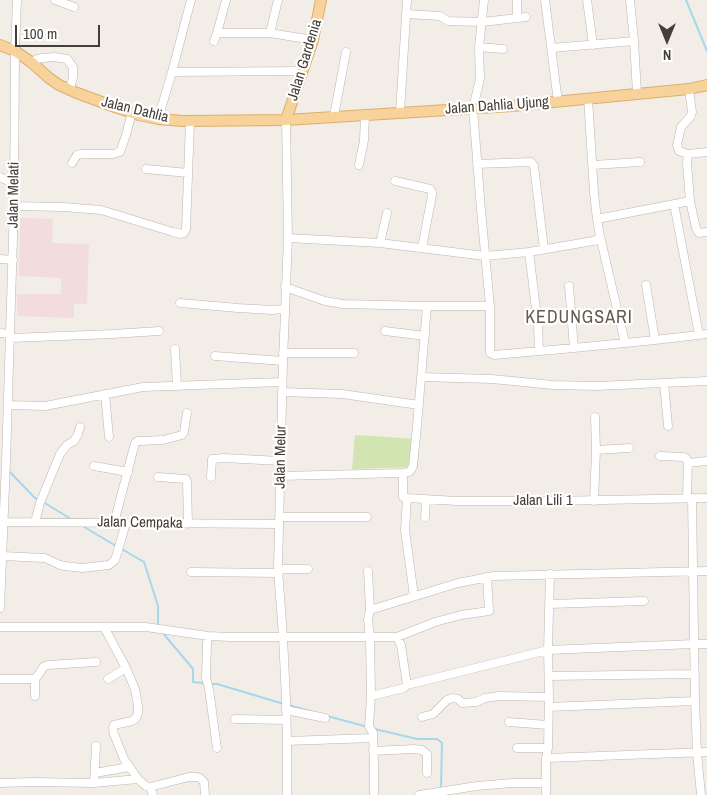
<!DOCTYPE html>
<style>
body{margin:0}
#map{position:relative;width:707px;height:795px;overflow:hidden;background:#f2eee7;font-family:"Archivo Narrow",sans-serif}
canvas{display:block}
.north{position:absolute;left:642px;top:15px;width:50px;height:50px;-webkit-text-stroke:4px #fff;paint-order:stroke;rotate:180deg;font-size:14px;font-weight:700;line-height:20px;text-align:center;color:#453e37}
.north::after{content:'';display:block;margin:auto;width:18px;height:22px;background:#453e37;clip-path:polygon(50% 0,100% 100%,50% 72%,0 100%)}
.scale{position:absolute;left:15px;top:25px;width:85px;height:22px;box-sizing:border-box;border:2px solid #453e37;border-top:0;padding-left:6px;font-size:15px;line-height:18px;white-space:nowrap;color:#453e37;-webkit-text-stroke:4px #fff;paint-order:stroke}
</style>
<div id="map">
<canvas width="707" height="795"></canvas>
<div class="north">N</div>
<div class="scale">100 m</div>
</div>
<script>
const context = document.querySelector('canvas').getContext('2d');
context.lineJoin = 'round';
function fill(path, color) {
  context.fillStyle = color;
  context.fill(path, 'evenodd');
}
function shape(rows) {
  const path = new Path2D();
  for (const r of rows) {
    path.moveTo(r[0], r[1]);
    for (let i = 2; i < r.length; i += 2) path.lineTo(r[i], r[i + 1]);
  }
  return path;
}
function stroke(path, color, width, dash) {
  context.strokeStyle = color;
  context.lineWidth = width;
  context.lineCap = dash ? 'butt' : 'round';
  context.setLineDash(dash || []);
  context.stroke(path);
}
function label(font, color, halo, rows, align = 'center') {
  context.font = font + ' "Archivo Narrow",sans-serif';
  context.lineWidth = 4.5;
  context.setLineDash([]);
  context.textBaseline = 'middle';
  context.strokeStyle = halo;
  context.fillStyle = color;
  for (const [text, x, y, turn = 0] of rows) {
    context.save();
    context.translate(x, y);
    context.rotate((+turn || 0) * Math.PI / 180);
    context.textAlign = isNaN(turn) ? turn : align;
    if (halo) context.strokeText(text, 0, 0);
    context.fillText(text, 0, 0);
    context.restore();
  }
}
fill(shape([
 [20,218,53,219,52,243,89,244,87,304,74,304,74,318,17,316,17,294,61,294,61,278,19,276]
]), '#f2dcdc');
fill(shape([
 [355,435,419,439,418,467,352,469]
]), '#d3e4b3');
stroke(shape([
 [686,0,707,51],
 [8,470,35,498,39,500],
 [43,502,71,519],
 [81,525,116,546],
 [120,548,144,562,158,606,158,624,160,627],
 [162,632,193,669,193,682,204,683],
 [211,684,217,684,284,704],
 [288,705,310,711],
 [327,716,368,727],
 [375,729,417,739,437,739,442,743,441,788]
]), '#a7d7eb', 2);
const minor = shape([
 [55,0,74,7],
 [484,0,479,47,480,79,473,108,481,210,490,306,490,353,494,355,574,348,655,340,707,334],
 [545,0,558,102],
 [587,0,593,45],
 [630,0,634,41,637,93],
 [406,14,440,16,448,21,482,22,526,17],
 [517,17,517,0],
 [217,33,270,33,313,40],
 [270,33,278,0],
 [214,41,217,33,226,0],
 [479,47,503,49],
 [552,48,634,41],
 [31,62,37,59,43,58,54,57,67,59,73,67,73,77,70,89],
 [172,72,303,71],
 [689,89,692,112,691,116,681,127,677,145,679,151,688,154,707,152],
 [588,98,594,193,597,219,600,236,625,343],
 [400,112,407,0],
 [334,116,346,52],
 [158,119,172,72,191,0],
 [286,120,288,238,283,361,278,569,283,637,286,699,287,741,287,795],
 [688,154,687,163,690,201,696,228,699,233,707,232],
 [72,163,77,155,81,154,113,154,120,152,126,135,132,112],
 [477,164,531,162,534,166,544,249],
 [359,165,364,140,365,114],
 [593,165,640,162],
 [146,169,188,173],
 [0,177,14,184],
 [395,181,430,189,432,192,432,195,422,248],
 [674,204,699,335],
 [14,206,63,207,101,210,173,232,181,234,184,233,186,229,190,122],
 [597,219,690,201],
 [288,238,380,243,485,256,529,252,593,241,597,240,600,236],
 [380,243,387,213],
 [529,252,538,325,539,351],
 [0,259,13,260],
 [646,285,655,340],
 [569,286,574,348],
 [285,287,325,301,343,304,427,306,490,306],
 [180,303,238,308,272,310,284,309],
 [385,331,425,336],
 [0,333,10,334],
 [10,338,113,334,159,331],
 [175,349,177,386],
 [283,353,354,353],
 [215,356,283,361],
 [421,377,492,379,553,385,597,386,707,381],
 [664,383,668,426],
 [282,392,342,394,419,405],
 [105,394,109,437],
 [8,405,45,406,143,387,282,382],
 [596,450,629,448],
 [660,456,684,457,686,458,688,463,687,498],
 [688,463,707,461],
 [94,466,128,472],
 [403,473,403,497,407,498,457,501,550,501,707,498],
 [280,476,403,473,409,472,411,470,413,466,417,426,427,306],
 [158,477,186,479,187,482,188,524],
 [211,477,212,459,224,458,280,461],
 [407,498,405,530,414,596],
 [692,498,695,701,697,752,701,795],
 [594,501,596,450,595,417],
 [280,517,367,517],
 [425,517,426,500],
 [0,522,279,524],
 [35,522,40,503,60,454,67,445,74,441,78,434,80,427],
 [114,523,135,443,138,441,163,440,182,435,184,432,187,413],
 [2,556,45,558,60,565,65,566,82,568,109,565,115,560,126,523],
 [278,569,308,569],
 [368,571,370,610],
 [191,572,279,573],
 [550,604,644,601],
 [0,608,6,461,14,206,15,51,17,0],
 [0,627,146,627,208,636,230,637,397,637,401,645,407,685,548,650,694,644,707,644],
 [104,627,126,668,135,689,138,706,138,713,136,718,132,721,114,725,113,728,114,734,124,759,138,779,146,786,150,787,153,795],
 [208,636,207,643,206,678,209,689,217,748],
 [397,637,435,622,461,615,489,611,487,577],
 [550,676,695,674],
 [0,679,35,679,35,696],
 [35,679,41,671,43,667,48,665,96,662],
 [108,679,126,668],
 [371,696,404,688,407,685],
 [549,707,695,701],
 [286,710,325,718],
 [422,717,433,714,447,700,452,698,458,699,462,703,476,702,485,698,499,696,549,697],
 [235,719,286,720],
 [509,722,548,725],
 [287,741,373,738],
 [517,748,548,748],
 [373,751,414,749,422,750,427,754,427,773],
 [546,758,707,752],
 [95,773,129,767],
 [0,783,34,782,94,783,138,779],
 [94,783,96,746],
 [150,787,189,777,197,777,200,778,204,782,205,795],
 [374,795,374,766,373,733,369,726,371,696,370,637,368,620,370,610,458,583,494,576,707,571],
 [419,795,477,786,512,783,546,783],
 [546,795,546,758,548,748,549,697,548,650,550,574]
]);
const major = shape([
 [0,45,15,51,31,62,49,78,59,85,77,93,115,107,139,115,158,119,183,121,286,120,512,106,689,89,707,85],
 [286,120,313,40,321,0]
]);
stroke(minor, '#bdb5ab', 9);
stroke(major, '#dcae6c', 12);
stroke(minor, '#fff', 8);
stroke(major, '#f7d39b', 10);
label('15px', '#453e37', '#fff', [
 ["Jalan Gardenia",305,60,-73],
 ["Jalan Dahlia Ujung",497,106,-4],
 ["Jalan Dahlia",135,110,14],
 ["Jalan Melati",14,195,-89],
 ["Jalan Melur",281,457,-89],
 ["Jalan Lili 1",543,501],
 ["Jalan Cempaka",140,523,1]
]);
context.letterSpacing = '1px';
label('18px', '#675b4f', '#fff', [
 ["KEDUNGSARI",579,318]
]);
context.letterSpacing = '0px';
</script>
